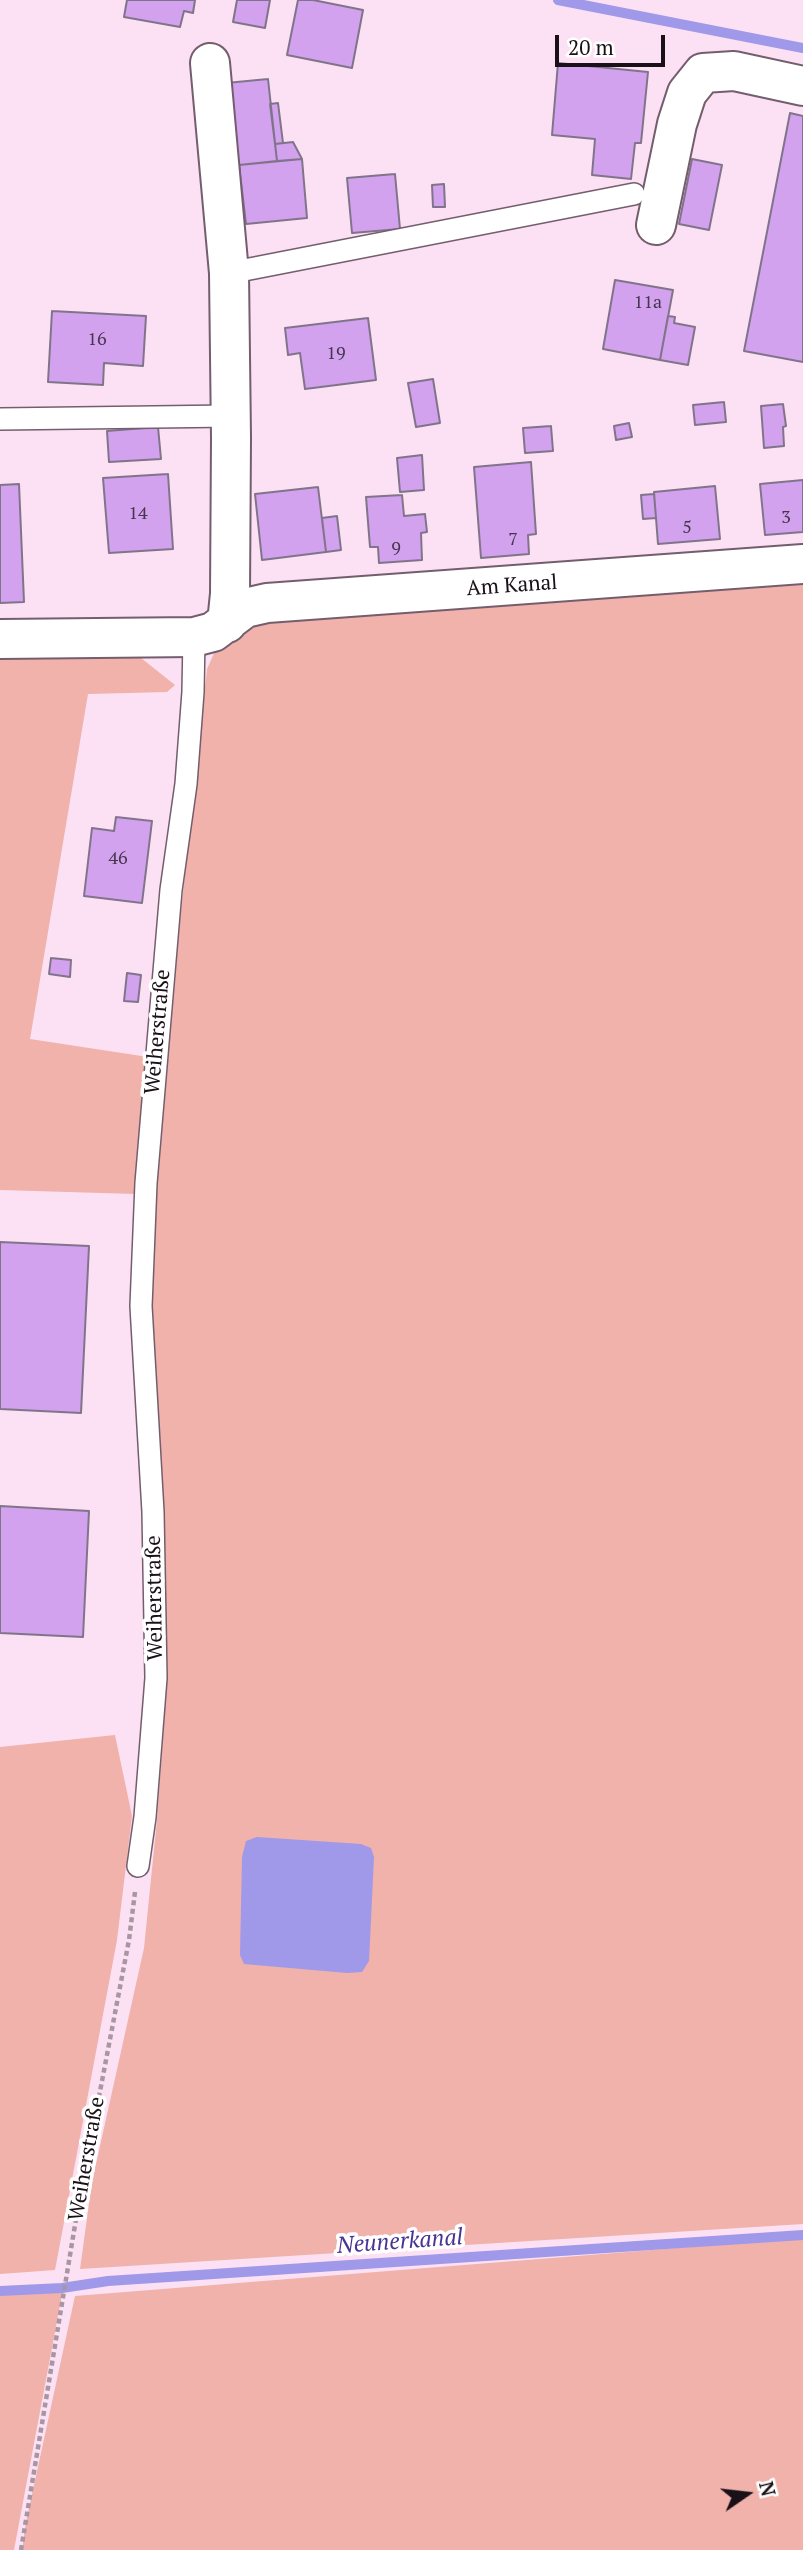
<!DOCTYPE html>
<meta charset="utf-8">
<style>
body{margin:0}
#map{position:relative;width:803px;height:2550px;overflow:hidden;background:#fbe1f3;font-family:"PT Serif",serif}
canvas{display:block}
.north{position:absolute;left:712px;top:2459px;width:70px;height:70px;-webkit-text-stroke:5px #fff;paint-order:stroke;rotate:76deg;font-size:19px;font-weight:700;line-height:28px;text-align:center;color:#191117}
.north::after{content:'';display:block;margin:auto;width:24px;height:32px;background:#191117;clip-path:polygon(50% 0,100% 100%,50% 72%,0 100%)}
.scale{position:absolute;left:555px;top:35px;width:110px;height:32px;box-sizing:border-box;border:4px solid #191117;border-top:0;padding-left:9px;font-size:21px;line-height:24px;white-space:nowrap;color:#191117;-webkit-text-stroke:5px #fff;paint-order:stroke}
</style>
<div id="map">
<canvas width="803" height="2550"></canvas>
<div class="north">N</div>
<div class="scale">20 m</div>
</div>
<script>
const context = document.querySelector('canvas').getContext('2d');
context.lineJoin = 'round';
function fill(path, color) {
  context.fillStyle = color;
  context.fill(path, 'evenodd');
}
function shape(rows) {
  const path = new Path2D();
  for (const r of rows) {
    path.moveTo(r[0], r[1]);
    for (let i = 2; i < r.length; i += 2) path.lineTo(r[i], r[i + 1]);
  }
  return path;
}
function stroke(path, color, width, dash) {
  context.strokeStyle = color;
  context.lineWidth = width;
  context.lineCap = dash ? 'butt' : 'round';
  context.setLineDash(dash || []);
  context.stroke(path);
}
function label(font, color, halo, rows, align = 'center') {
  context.font = font + ' "PT Serif",serif';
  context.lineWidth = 7;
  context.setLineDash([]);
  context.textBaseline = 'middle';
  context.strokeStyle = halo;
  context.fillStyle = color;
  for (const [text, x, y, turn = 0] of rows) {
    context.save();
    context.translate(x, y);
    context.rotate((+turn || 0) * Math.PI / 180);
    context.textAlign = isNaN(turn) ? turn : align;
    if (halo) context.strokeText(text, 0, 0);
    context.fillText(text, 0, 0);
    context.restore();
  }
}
fill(shape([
 [803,562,803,2224,80,2269,92,2182,144,1948,157,1820,165,1710,156,1677,141,1306,156,1205,165,1060,207,669,215,651,267,603],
 [136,654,175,685,167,692,88,694,30,1039,148,1057,136,1194,0,1190,0,655],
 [115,1735,132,1816,117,1940,55,2270,0,2274,0,1747],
 [803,2238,803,2550,22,2550,26,2522,75,2296],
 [63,2289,14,2550,0,2550,0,2292]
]), '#f0b2aa');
fill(shape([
 [257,1837,361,1844,371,1848,374,1857,369,1961,362,1972,347,1973,244,1964,240,1955,242,1857,246,1841]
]), '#a098e9');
stroke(shape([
 [558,0,803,48],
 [0,2291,62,2288,108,2281,803,2235]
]), '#a098e9', 10);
const building = shape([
 [127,0,195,0,193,13,184,11,180,27,124,17,127,0],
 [237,0,270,0,265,28,233,22,237,0],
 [298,0,313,0,363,10,352,68,287,55,298,0],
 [558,63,648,72,641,143,635,143,631,179,592,175,595,139,552,135,558,63],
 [268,79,277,161,239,165,240,170,225,172,216,84,268,79],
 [278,103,283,143,275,144,270,104,278,103],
 [790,113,803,116,803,362,744,351,790,113],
 [293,142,302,159,277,161,275,144,293,142],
 [302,159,307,218,246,224,239,165,302,159],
 [692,159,722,165,709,230,679,224,692,159],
 [395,174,400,229,352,233,347,178,395,174],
 [444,184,445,207,433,207,432,185,444,184],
 [615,280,673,290,660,360,603,349,615,280],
 [52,311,146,316,143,366,104,363,103,385,48,382,52,311],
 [668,316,675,317,674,323,695,327,688,365,660,360,668,316],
 [368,318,376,380,305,389,300,353,288,355,285,328,368,318],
 [433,379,440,423,416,427,408,383,433,379],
 [724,402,726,422,695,425,693,405,724,402],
 [783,404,786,426,783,427,784,446,764,448,761,406,783,404],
 [629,423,632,437,616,440,614,426,629,423],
 [551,426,553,451,525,453,523,428,551,426],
 [158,427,161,459,109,462,107,431,158,427],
 [422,455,424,490,400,492,397,458,422,455],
 [531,462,536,534,528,535,529,554,481,558,474,467,531,462],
 [168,474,173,549,109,553,103,478,168,474],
 [803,480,803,532,765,535,760,484,803,480],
 [19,484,24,602,0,603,0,485,19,484],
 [715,486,720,539,658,544,654,492,715,486],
 [318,487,326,552,262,560,255,494,318,487],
 [654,494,656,518,643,519,641,495,654,494],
 [402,495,404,516,425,514,427,532,421,533,422,560,379,563,378,547,370,547,366,497,402,495],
 [337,516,341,550,326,552,322,518,337,516],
 [116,817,152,821,142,903,84,896,92,828,114,831,116,817],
 [51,958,71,960,70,977,49,974,51,958],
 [127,973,141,975,138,1002,124,1001,127,973],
 [0,1242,89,1246,81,1413,0,1409,0,1242],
 [0,1506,89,1511,83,1637,0,1633,0,1506]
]);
fill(building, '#d2a2ee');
stroke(building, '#81748a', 2);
const service = shape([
 [229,273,634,194],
 [0,419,231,416],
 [138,1866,145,1817,156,1678,153,1512,141,1306,146,1183,171,890,186,784,193,692,194,637]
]);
const minor = shape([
 [210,63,229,273,231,438,230,594,227,623],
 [656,225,677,124,687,93,703,73,734,71,803,86],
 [0,639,194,637,213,632,245,608,267,603,803,564]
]);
stroke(service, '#745e6e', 24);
stroke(minor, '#745e6e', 42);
stroke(shape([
 [21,2550,79,2201,129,1940,135,1892]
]), '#a996a3', 4.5, [5, 3.5]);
stroke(service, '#fff', 21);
stroke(minor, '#fff', 38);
label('18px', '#47354d', null, [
 ["11a",648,303],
 ["16",97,340],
 ["19",336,354],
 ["14",138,514],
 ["3",786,518],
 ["5",687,528],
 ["7",513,540],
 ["9",396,549],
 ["46",118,859]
]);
label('21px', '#191117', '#fff', [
 ["Am Kanal",512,586,-4],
 ["Weiherstraße",158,1032,-85],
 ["Weiherstraße",155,1598,-91],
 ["Weiherstraße",87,2159,-80]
]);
label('italic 23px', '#483492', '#fff', [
 ["Neunerkanal",400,2242,-4]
]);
</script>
